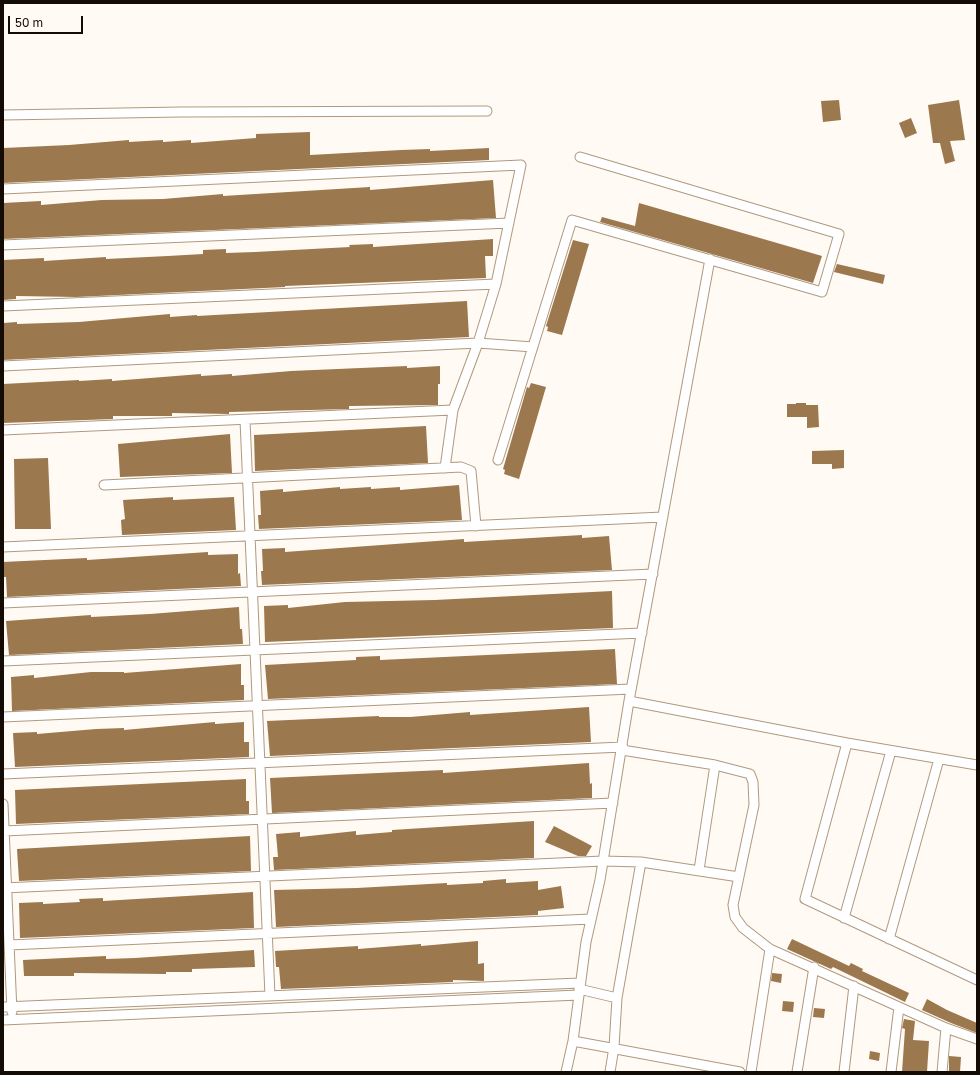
<!DOCTYPE html>
<style>
body{margin:0}
#map{position:relative;width:980px;height:1075px;overflow:hidden;background:#fffaf4;font-family:"Golos Text",sans-serif}
canvas{display:block}
.frame{position:absolute;inset:0;border:4px solid #140c04;pointer-events:none}
.scale{position:absolute;left:8px;top:16px;width:75px;height:18px;box-sizing:border-box;border:2px solid #140c04;border-top:0;padding-left:5px;font-size:12px;line-height:14px;white-space:nowrap;color:#140c04;-webkit-text-stroke:3px #fffaf4;paint-order:stroke}
</style>
<div id="map">
<canvas width="980" height="1075"></canvas>
<div class="frame"></div>
<div class="scale">50 m</div>
</div>
<script>
const context = document.querySelector('canvas').getContext('2d');
context.lineJoin = 'round';
function fill(path, color) {
  context.fillStyle = color;
  context.fill(path, 'evenodd');
}
function shape(rows) {
  const path = new Path2D();
  for (const r of rows) {
    path.moveTo(r[0], r[1]);
    for (let i = 2; i < r.length; i += 2) path.lineTo(r[i], r[i + 1]);
  }
  return path;
}
function stroke(path, color, width, dash) {
  context.strokeStyle = color;
  context.lineWidth = width;
  context.lineCap = dash ? 'butt' : 'round';
  context.setLineDash(dash || []);
  context.stroke(path);
}
fill(shape([
 [839,100,841,120,823,122,821,101],
 [959,100,965,140,950,141,955,161,945,164,940,143,933,143,928,105],
 [911,118,917,133,905,138,899,123],
 [310,132,310,155,401,150,430,149,430,151,489,148,489,160,3,183,3,148,69,145,129,140,129,142,163,140,163,142,191,140,191,143,256,138,256,134],
 [493,180,496,218,3,239,3,203,41,201,41,205,102,200,163,199,223,194,223,196,370,187,370,190],
 [639,203,822,256,813,283,600,222,602,217,635,226],
 [493,239,493,256,485,256,486,278,285,286,285,287,76,297,16,296,16,299,3,300,3,260,44,258,44,261,106,257,106,259,168,256,203,254,203,250,226,249,226,253,255,252,350,247,349,245,373,244,373,247],
 [573,240,589,244,562,335,547,331,548,327,546,326],
 [837,264,885,275,883,284,834,272],
 [467,301,469,337,3,360,3,323,17,322,17,324,79,322,170,314,170,317,197,315,197,316],
 [407,366,407,368,440,366,440,384,438,384,438,405,349,406,349,409,229,412,229,414,172,413,172,416,113,416,113,419,3,423,3,384,79,380,79,381,112,379,112,381,201,374,201,376,232,374,232,376,291,371],
 [531,383,546,387,519,479,504,474,505,470,503,469,527,387,529,388],
 [796,403,806,403,806,405,818,405,819,427,807,428,807,417,787,417,787,404,796,404],
 [426,426,428,463,255,471,254,435],
 [230,434,232,473,120,477,118,444],
 [844,450,844,468,832,469,832,464,812,464,812,451],
 [48,458,51,529,15,529,14,459],
 [459,485,462,520,259,529,258,515,261,515,260,491,283,489,283,492,340,487,340,489,371,487,371,489,400,487,400,490],
 [173,497,173,500,234,497,236,530,122,535,121,520,125,519,123,500],
 [582,535,582,538,609,536,612,570,262,585,261,571,263,571,262,549,285,548,285,552,464,539,464,542],
 [208,552,208,555,238,554,238,574,240,573,241,586,7,597,6,577,3,577,3,562,87,558,87,560],
 [612,591,613,628,265,642,264,606,288,605,288,608,345,602,435,600],
 [239,607,240,629,242,629,243,644,9,655,6,621,91,615,91,617,150,614],
 [615,649,617,684,268,699,265,665,356,660,356,657,380,656,380,660],
 [241,664,241,685,244,685,244,700,12,711,11,677,34,675,34,678,91,672,124,672,124,673],
 [589,707,591,742,270,756,267,721,379,716,379,717,410,717,470,712,470,715],
 [215,722,215,724,244,722,244,742,249,742,249,757,15,767,13,733,37,732,37,734,96,729,124,728,124,730],
 [589,763,590,784,592,783,592,798,272,813,270,778,443,770,443,773],
 [246,779,246,801,249,801,249,814,16,824,15,790],
 [534,821,534,858,274,870,273,857,278,857,276,834,300,832,300,837,356,831,356,835,392,832,392,830],
 [554,826,592,846,586,856,578,856,545,842],
 [250,836,251,871,19,881,17,849],
 [506,879,506,883,538,881,538,890,561,886,564,908,538,911,538,915,276,927,274,890,357,888,447,883,447,885,483,883,483,881],
 [253,892,254,928,20,938,19,903,43,902,43,904,80,902,79,899,103,898,103,901],
 [792,939,849,966,851,963,863,969,862,971,909,993,905,1002,833,967,831,969,787,949],
 [478,941,478,964,484,963,484,981,453,980,453,982,281,989,279,967,276,967,275,951,358,946,358,949,421,944,421,946],
 [254,950,255,967,192,969,192,972,166,972,166,974,74,973,74,976,24,976,23,960,106,956,106,959,135,958],
 [772,973,782,974,781,983,771,981],
 [927,999,947,1010,977,1023,977,1033,951,1023,922,1010],
 [783,1001,794,1002,793,1012,782,1011],
 [814,1008,825,1009,824,1018,813,1017],
 [904,1019,915,1021,913,1040,929,1041,927,1072,902,1072,905,1029,902,1028],
 [870,1051,880,1053,879,1061,869,1059],
 [949,1056,961,1057,960,1072,949,1072]
]), '#9c784e');
const street = shape([
 [3,115,181,112,487,111],
 [3,189,521,165,496,284,478,343,453,410,445,468],
 [3,245,509,223],
 [3,306,496,284],
 [3,366,478,343,533,347],
 [245,420,270,996],
 [3,430,453,410],
 [498,460,572,220,822,292,839,234,580,157],
 [104,485,461,467,471,471,476,526],
 [3,547,663,517],
 [3,603,653,574],
 [3,661,642,633],
 [629,701,847,743,977,765],
 [3,717,631,689],
 [847,743,805,899,977,980],
 [622,750,715,765,750,774,753,782,754,805,733,905,735,917,743,928,770,949,946,1028,977,1039],
 [3,774,623,747],
 [3,804,12,1012],
 [4,831,613,803],
 [641,862,739,877],
 [699,870,715,765],
 [3,888,603,861,641,862,617,998,614,1047,610,1072],
 [844,918,891,751],
 [889,939,939,759],
 [9,945,591,919],
 [579,989,617,998],
 [3,1007,580,983],
 [3,1020,579,995],
 [573,1041,740,1072],
 [566,1072,573,1041,586,942,600,880,629,701,710,259],
 [751,1072,770,949],
 [797,1072,814,967],
 [844,1072,854,986],
 [891,1072,899,1007],
 [942,1072,946,1028]
]);
stroke(street, '#b0997f', 11);
stroke(street, '#fff', 9);
</script>
